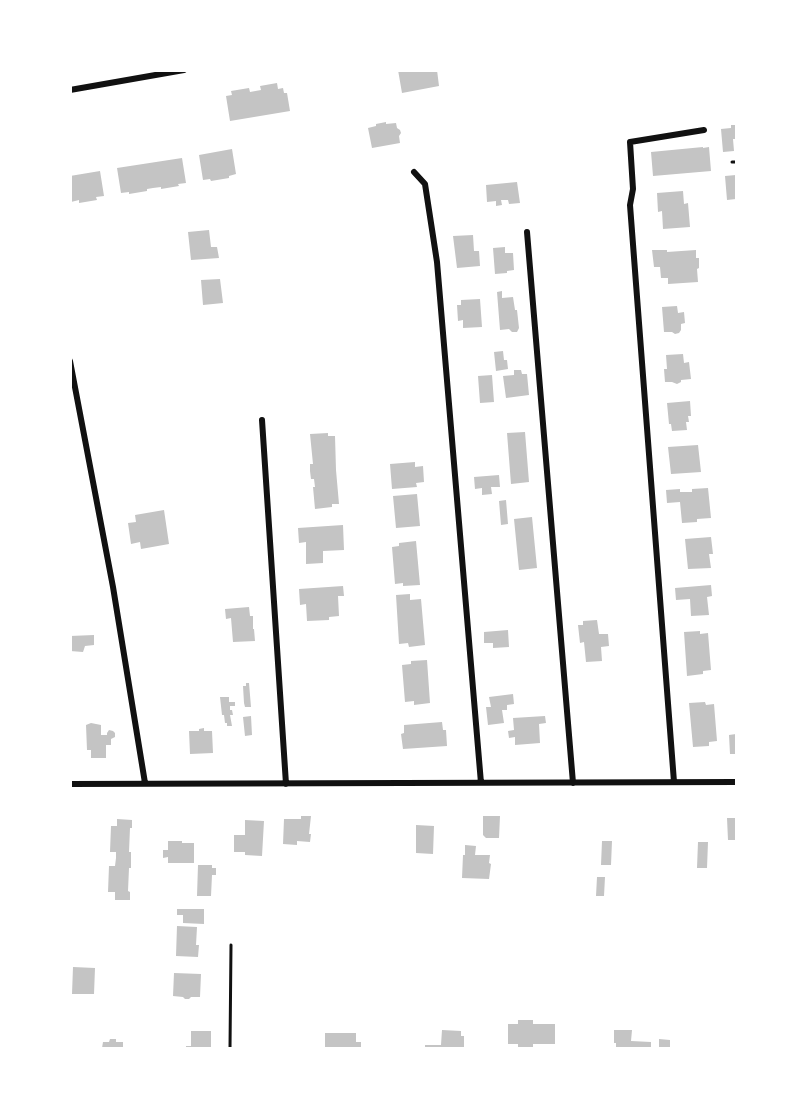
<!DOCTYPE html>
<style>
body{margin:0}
#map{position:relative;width:807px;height:1119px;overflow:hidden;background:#fff;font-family:Cabin,sans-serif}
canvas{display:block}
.frame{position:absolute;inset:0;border:72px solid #fff;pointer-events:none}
</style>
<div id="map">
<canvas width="807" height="1119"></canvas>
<div class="frame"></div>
</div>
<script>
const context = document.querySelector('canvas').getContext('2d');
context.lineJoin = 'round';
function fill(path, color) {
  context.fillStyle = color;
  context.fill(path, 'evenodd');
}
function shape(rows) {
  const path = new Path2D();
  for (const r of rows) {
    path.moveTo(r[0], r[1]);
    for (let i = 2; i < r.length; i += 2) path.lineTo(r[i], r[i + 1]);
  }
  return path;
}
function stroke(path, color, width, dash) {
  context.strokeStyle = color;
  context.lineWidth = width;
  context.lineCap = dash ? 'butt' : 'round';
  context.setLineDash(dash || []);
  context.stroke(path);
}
fill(shape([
 [398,70,437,70,439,86,402,93],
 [277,83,278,89,283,88,284,93,287,93,290,111,230,121,226,96,232,95,231,91,249,88,250,92,261,90,260,86],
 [386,122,386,124,396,123,397,128,400,130,401,133,399,136,400,143,372,148,368,128,376,126,376,124],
 [731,125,736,125,736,139,733,139,734,151,723,152,721,129,731,128],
 [703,147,703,148,709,147,711,171,653,176,651,152],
 [232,149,236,174,229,176,229,178,211,181,210,179,203,180,199,155],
 [182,158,186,183,178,184,179,186,161,189,161,187,153,188,147,189,147,191,129,194,129,192,121,193,117,168],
 [100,171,104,196,96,197,97,200,79,203,79,200,71,202,70,176],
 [736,175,736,199,727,200,725,176],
 [517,182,520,203,509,204,508,200,501,200,502,205,496,206,496,201,487,202,486,185],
 [683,191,684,204,688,203,690,227,663,229,662,211,658,212,657,193],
 [209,230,211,247,217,247,219,258,191,260,188,232],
 [473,235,474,251,479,251,480,266,457,268,453,236],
 [505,247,505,253,513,253,514,270,507,271,507,273,495,274,493,248],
 [652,250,667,250,667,252,696,250,696,258,699,258,699,268,697,269,698,282,668,284,668,278,661,278,660,267,654,267],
 [220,279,223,303,203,305,201,280],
 [502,291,502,298,513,297,515,310,517,310,519,328,517,332,512,332,509,329,500,330,497,292],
 [480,299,482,327,463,328,463,320,458,321,457,305,461,305,461,300],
 [677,306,678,313,684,312,685,323,681,324,681,330,679,333,675,334,672,332,664,332,662,307],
 [503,351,504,360,507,360,508,369,496,371,494,352],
 [683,354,684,363,689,362,691,379,681,380,681,382,677,384,672,382,665,382,664,369,667,369,666,355],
 [514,370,521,370,522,374,527,374,529,395,506,398,503,376,514,375],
 [492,375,494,402,480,403,478,376],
 [690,401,691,416,688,416,689,422,686,422,687,430,672,431,671,424,669,424,667,403],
 [525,432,529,482,511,484,507,433],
 [328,433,328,436,335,436,336,470,339,504,332,504,332,507,315,509,313,487,315,487,314,479,311,479,310,471,310,464,313,464,310,434],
 [698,445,701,472,671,474,668,447],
 [415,462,415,467,423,466,424,482,416,483,417,487,392,489,390,464],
 [499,475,500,487,491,487,492,494,482,495,482,488,475,489,474,477],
 [708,488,711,518,697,519,697,522,682,523,680,502,667,503,666,490,680,489,680,492,692,492,692,489],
 [417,494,420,526,396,528,393,496],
 [506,500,508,524,501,525,499,501],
 [164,510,169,544,141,549,140,542,131,544,128,523,136,522,135,515],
 [532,517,537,568,519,570,514,519],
 [343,525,344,550,323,551,323,563,306,564,306,542,299,543,298,528],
 [711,537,713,554,709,554,711,568,688,569,685,539],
 [416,541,420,585,403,586,403,583,395,584,392,547,399,546,399,543],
 [711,585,712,596,707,597,709,615,691,616,690,599,676,600,675,588],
 [343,586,344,596,338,596,339,616,329,617,329,620,307,621,306,604,300,605,299,589],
 [410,594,410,600,421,599,425,645,409,647,408,643,399,644,396,595],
 [249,607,250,616,253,616,253,629,254,629,255,641,233,642,231,618,226,619,225,609],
 [597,620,599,634,608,634,609,646,601,647,602,661,586,662,584,642,580,643,578,625,583,625,583,621],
 [508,630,509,647,493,648,493,643,484,643,484,632],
 [700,631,700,634,708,633,711,670,703,671,703,674,687,676,684,632],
 [94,635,94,645,85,646,83,652,70,651,70,636],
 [427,660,430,703,414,705,414,701,405,702,402,665,411,664,411,661],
 [246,683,249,683,251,707,245,707,244,703,243,686,246,686],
 [513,694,514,704,507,705,507,710,502,710,504,723,488,725,486,707,491,707,489,697],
 [220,697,229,697,229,702,235,702,235,706,230,706,230,710,232,710,233,715,230,715,232,726,227,726,227,723,225,723,224,715,222,715],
 [705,702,706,705,714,704,717,741,709,742,709,746,693,747,689,703],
 [251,716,252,735,245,736,243,717],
 [545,716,546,723,539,724,540,743,515,745,515,737,509,738,508,731,514,730,513,718],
 [442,722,443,730,446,730,447,746,403,749,401,734,404,733,404,725],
 [91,723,101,725,101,735,107,735,107,733,109,730,113,731,115,733,115,737,111,739,111,745,106,745,106,758,91,758,91,750,87,750,86,725],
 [204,728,204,731,212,731,213,753,190,754,189,731,199,731,199,729],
 [736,734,736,754,730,754,729,735],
 [301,816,311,816,309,834,311,834,310,842,297,841,297,845,283,844,284,819,301,819],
 [483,816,500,816,499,838,486,838,483,835],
 [727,818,736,818,736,840,728,840],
 [117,819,132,820,132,828,130,828,129,852,131,852,131,868,129,868,128,891,130,892,130,900,115,900,115,892,108,892,109,866,115,866,116,858,116,852,110,852,111,826,117,826],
 [245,820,264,821,262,856,245,855,245,852,234,852,234,835,245,835],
 [416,825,434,826,433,854,416,853],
 [168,841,182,841,182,843,194,843,194,863,168,863,168,857,163,858,163,850,168,850],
 [602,841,612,841,611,865,601,865],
 [698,842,708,842,707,868,697,868],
 [465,845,476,846,475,855,490,855,489,863,491,864,489,879,462,878,463,855,465,855],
 [198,865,212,865,212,868,216,868,216,875,212,875,211,896,197,896],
 [597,877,605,877,604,896,596,896],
 [177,909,204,909,204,924,183,923,183,915,177,915],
 [177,926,197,927,196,945,199,945,198,957,176,956],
 [73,967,95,968,94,994,72,994],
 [174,973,201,974,200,997,191,997,189,999,185,999,183,997,173,996],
 [518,1020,533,1020,533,1024,555,1024,555,1044,533,1044,533,1048,518,1048,518,1044,508,1044,508,1024,518,1024],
 [442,1030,461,1031,461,1036,464,1036,464,1048,425,1048,425,1045,441,1045],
 [614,1030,632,1030,631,1041,651,1042,651,1048,616,1048,616,1043,614,1043],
 [191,1031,211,1031,211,1048,186,1048,186,1046,191,1046],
 [325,1033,356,1033,356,1042,361,1042,361,1048,325,1048],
 [110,1039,116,1039,116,1042,123,1042,123,1048,102,1048,103,1042,109,1042],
 [659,1039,670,1040,670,1048,659,1048]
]), '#c4c4c4');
stroke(shape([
 [732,162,736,162],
 [230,1048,231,945]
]), '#111', 3);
stroke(shape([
 [70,90,184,70],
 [414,172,425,184,437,262,481,783],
 [527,232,573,783],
 [70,361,113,587,145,783],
 [262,420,286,784],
 [674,782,630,205,633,189,630,142,704,130],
 [70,784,736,782]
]), '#111', 6);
</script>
